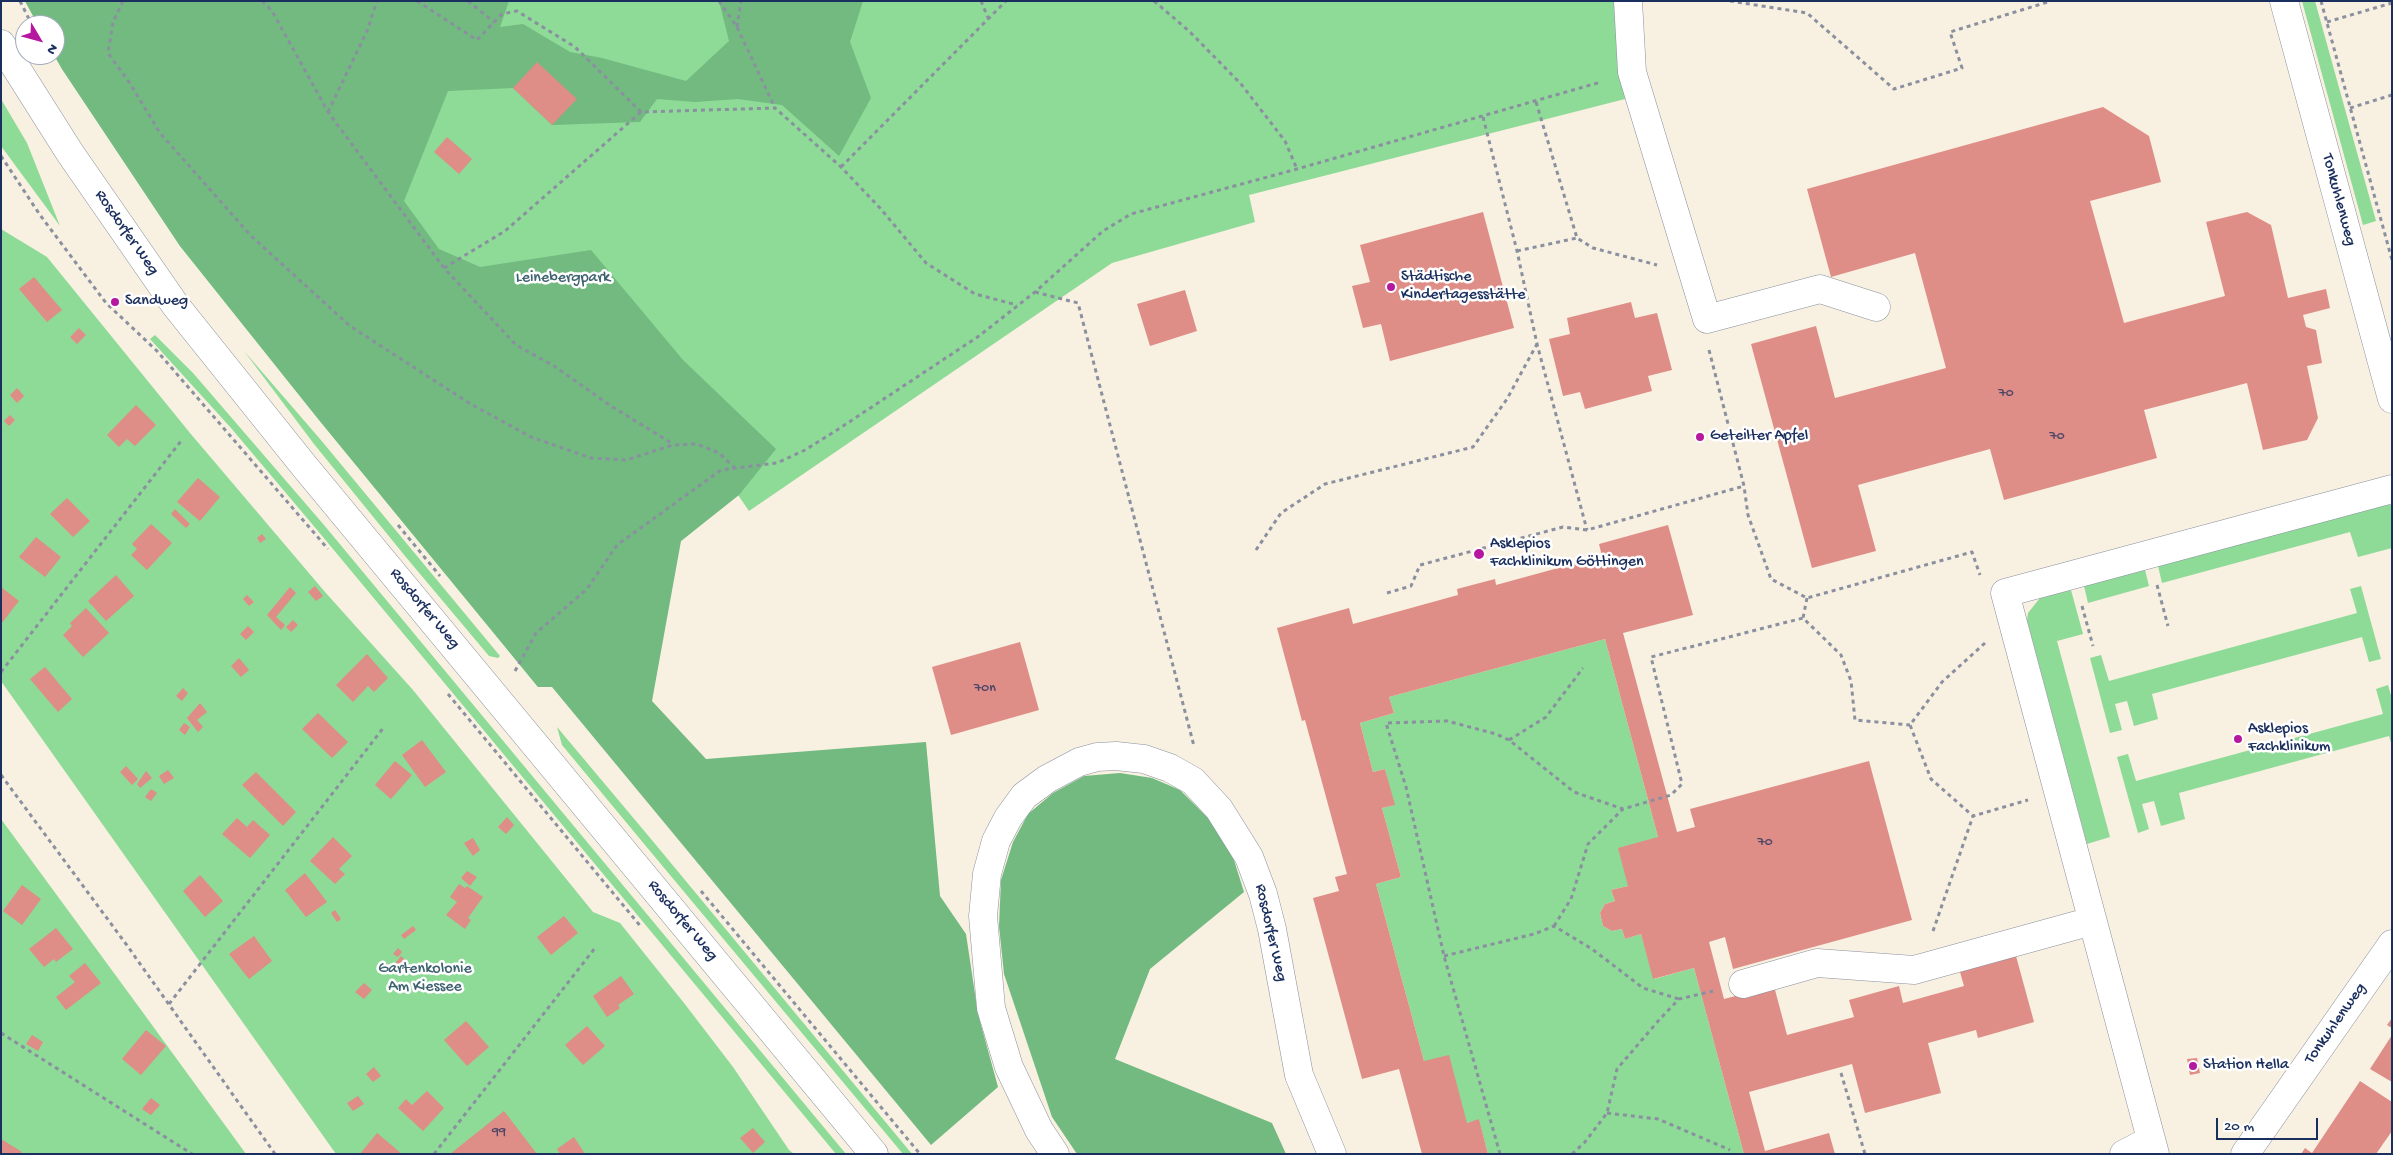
<!DOCTYPE html>
<meta charset="utf-8">
<style>
body{margin:0}
#map{position:relative;width:2393px;height:1155px;overflow:hidden;background:#f8f0e0;font-family:"Gochi Hand",sans-serif}
canvas{display:block}
.frame{position:absolute;inset:0;border:2px solid #1b2f5e;pointer-events:none}
.north{position:absolute;left:15px;top:15px;width:50px;height:50px;box-sizing:border-box;background:#fff;border:1px solid #a4acbf;border-radius:50%;rotate:127deg;font-size:14px;font-weight:700;line-height:20px;text-align:center;color:#1b2f5e}
.north::after{content:'';display:block;margin:auto;width:18px;height:22px;background:#b5179e;clip-path:polygon(50% 0,100% 100%,50% 72%,0 100%)}
.scale{position:absolute;left:2216px;top:1118px;width:102px;height:22px;box-sizing:border-box;border:2px solid #1b2f5e;border-top:0;padding-left:6px;font-size:15px;line-height:18px;white-space:nowrap;color:#1b2f5e;-webkit-text-stroke:4px #fff;paint-order:stroke}
</style>
<div id="map">
<canvas width="2393" height="1155"></canvas>
<div class="frame"></div>
<div class="north">N</div>
<div class="scale">20 m</div>
</div>
<script>
const context = document.querySelector('canvas').getContext('2d');
context.lineJoin = 'round';
function fill(path, color) {
  context.fillStyle = color;
  context.fill(path, 'evenodd');
}
function shape(rows) {
  const path = new Path2D();
  for (const r of rows) {
    path.moveTo(r[0], r[1]);
    for (let i = 2; i < r.length; i += 2) path.lineTo(r[i], r[i + 1]);
  }
  return path;
}
function stroke(path, color, width, dash) {
  context.strokeStyle = color;
  context.lineWidth = width;
  context.lineCap = dash ? 'butt' : 'round';
  context.setLineDash(dash || []);
  context.stroke(path);
}
function label(font, color, halo, rows, align = 'center') {
  context.font = font + ' "Gochi Hand",sans-serif';
  context.lineWidth = 5;
  context.setLineDash([]);
  context.textBaseline = 'middle';
  context.strokeStyle = halo;
  context.fillStyle = color;
  for (const [text, x, y, turn = 0] of rows) {
    context.save();
    context.translate(x, y);
    context.rotate((+turn || 0) * Math.PI / 180);
    context.textAlign = isNaN(turn) ? turn : align;
    if (halo) context.strokeText(text, 0, 0);
    context.fillText(text, 0, 0);
    context.restore();
  }
}
fill(shape([
 [25,1,1618,1,1618,46,1625,99,1249,195,1255,222,1112,263,749,511,738,495,552,645,538,687,319,420,180,246,62,69,54,55,55,25,38,25],
 [2302,1,2315,1,2376,221,2363,225],
 [1,99,27,143,60,226,1,146],
 [1,229,47,257,190,433,325,592,413,690,593,912,620,923,684,1003,733,1067,789,1150,794,1154,336,1154,1,681],
 [155,335,193,373,324,525,846,1154,836,1154,318,531,231,428,150,339],
 [244,351,320,439,500,656,498,658,489,656,405,556,314,444],
 [2385,504,2392,505,2392,548,2358,557,2350,532,2162,583,2158,566],
 [2145,570,2149,586,2088,603,2084,586],
 [2361,586,2381,659,2369,662,2362,637,2152,694,2158,719,2134,726,2127,701,2115,704,2122,730,2110,733,2090,658,2101,655,2109,681,2357,613,2350,589],
 [2071,590,2083,634,2057,641,2110,837,2087,844,2027,620,2028,613,2040,598],
 [1605,639,1658,837,1628,886,1611,890,1615,901,1605,904,1600,913,1603,926,1612,931,1622,929,1625,939,1641,934,1654,979,1694,968,1744,1154,1488,1154,1479,1120,1467,1123,1424,1061,1376,884,1401,877,1382,808,1394,805,1385,769,1373,772,1360,723,1394,713,1389,697],
 [2388,685,2392,699,2392,746,2389,736,2179,793,2185,819,2161,826,2154,801,2142,804,2149,829,2138,833,2117,757,2128,754,2136,781,2383,714,2376,689],
 [557,727,651,839,912,1154,903,1154,645,845,562,745],
 [1,819,144,1014,246,1154,1,1154]
]), '#8eda97');
fill(shape([
 [25,1,509,1,500,27,523,24,570,52,602,58,686,81,729,41,719,1,863,1,850,42,871,98,839,156,782,105,738,99,695,102,657,99,640,122,552,125,513,88,448,91,404,201,439,249,480,267,591,250,683,360,776,449,739,495,681,541,652,701,706,759,926,742,940,896,966,934,978,1014,998,1087,931,1145,552,687,538,687,319,420,180,246,62,69,54,55,55,25,38,25],
 [1120,773,1152,778,1180,790,1208,818,1233,857,1244,892,1150,969,1115,1059,1272,1123,1286,1154,1077,1154,1052,1117,1004,974,999,926,1001,880,1013,842,1028,814,1053,793,1084,776]
]), '#72ba80');
fill(shape([
 [537,62,577,99,552,125,513,88],
 [2103,107,2149,136,2161,182,2090,201,2124,323,2225,296,2206,222,2247,212,2271,225,2288,298,2326,289,2330,308,2303,315,2306,327,2316,330,2322,363,2307,366,2318,418,2307,440,2263,450,2247,383,2144,410,2157,458,2004,500,1990,449,1858,485,1876,551,1812,568,1751,344,1816,326,1835,398,1946,368,1915,253,1831,277,1807,189],
 [447,137,472,159,459,174,434,152],
 [1483,212,1514,328,1390,361,1381,324,1363,328,1352,286,1370,282,1360,245],
 [34,277,62,310,47,322,19,289],
 [1185,290,1197,331,1150,346,1137,304],
 [1631,302,1635,318,1657,313,1672,370,1648,376,1652,391,1585,409,1580,392,1563,396,1549,339,1570,334,1567,318],
 [79,328,86,335,77,344,70,337],
 [17,388,24,396,17,403,10,395],
 [136,405,156,425,135,446,127,439,119,447,107,435],
 [10,415,15,420,9,426,4,421],
 [198,478,220,497,200,521,177,502],
 [67,498,90,521,73,537,50,514],
 [175,509,190,524,186,528,171,514],
 [151,524,172,543,147,570,131,555,137,549,132,544],
 [1668,525,1693,615,1623,633,1677,832,1695,827,1690,809,1869,761,1912,920,1733,969,1725,937,1709,942,1724,999,1774,986,1787,1035,1854,1017,1849,1000,1899,986,1903,1003,1964,986,1960,972,2016,956,2034,1022,1978,1038,1976,1030,1928,1043,1941,1093,1865,1113,1852,1064,1749,1092,1765,1151,1829,1133,1835,1154,1744,1154,1694,968,1653,979,1641,934,1625,939,1622,929,1612,931,1603,926,1600,913,1605,904,1615,901,1611,890,1628,886,1618,848,1658,837,1605,639,1389,697,1394,713,1360,723,1373,772,1385,769,1395,805,1382,808,1401,877,1376,884,1424,1061,1449,1055,1467,1123,1479,1119,1488,1154,1422,1154,1399,1069,1362,1079,1313,898,1339,891,1335,877,1347,874,1305,720,1302,721,1277,628,1349,608,1353,624,1458,595,1457,589,1495,579,1496,585,1602,556,1599,544],
 [262,534,266,539,260,543,257,538],
 [36,537,61,557,45,577,19,557],
 [116,575,134,596,106,621,88,601],
 [315,586,323,596,316,601,308,592],
 [1,587,19,601,1,624],
 [290,587,296,593,276,617,285,625,281,630,267,615],
 [247,595,254,602,249,606,243,599],
 [86,608,109,633,83,657,63,635,72,626,70,623],
 [293,620,298,625,291,632,286,627],
 [248,626,254,632,246,640,240,634],
 [1020,642,1039,710,951,735,932,667],
 [367,654,388,678,374,692,368,686,353,702,336,685],
 [239,658,249,670,241,677,231,666],
 [45,667,72,699,58,712,30,679],
 [183,688,188,693,182,701,176,696],
 [200,703,207,712,197,720,203,727,198,732,187,718],
 [318,713,348,742,332,758,302,729],
 [184,723,190,727,185,735,179,730],
 [422,740,446,772,425,787,402,755],
 [395,761,412,775,391,799,375,785],
 [126,766,138,779,132,785,120,772],
 [168,770,174,778,164,784,159,776],
 [146,771,152,778,140,788,137,784],
 [256,772,296,812,283,826,242,785],
 [151,789,157,793,151,801,145,797],
 [507,817,514,825,506,834,498,827],
 [237,818,247,827,253,820,270,835,250,858,222,834],
 [333,837,352,856,339,869,345,874,335,884,310,861],
 [473,838,480,850,473,856,464,843],
 [467,871,477,877,470,886,461,878],
 [305,873,327,902,306,917,285,890],
 [200,875,223,901,205,917,183,891],
 [459,884,465,888,467,886,483,897,468,918,471,920,465,929,446,915,457,902,450,897],
 [22,885,41,899,22,925,3,911],
 [335,910,341,919,337,922,331,913],
 [564,916,578,933,551,955,537,937],
 [413,926,416,930,404,939,401,935],
 [56,928,73,949,56,962,54,959,44,967,29,949],
 [254,936,272,961,249,979,229,954],
 [398,948,402,952,398,957,393,954],
 [401,956,406,961,398,970,393,966],
 [384,962,390,966,384,974,378,970],
 [85,963,101,983,66,1010,56,997,75,982,69,976],
 [621,976,634,994,618,1005,620,1008,607,1017,593,996],
 [364,983,372,990,364,999,355,992],
 [2392,1018,2392,1028,2387,1025],
 [466,1021,489,1047,467,1066,444,1040],
 [587,1026,605,1046,583,1065,565,1045],
 [146,1030,166,1046,141,1075,122,1059],
 [32,1035,43,1042,38,1051,26,1044],
 [2392,1035,2392,1082,2370,1069],
 [2197,1058,2200,1073,2190,1075,2187,1059],
 [374,1067,381,1076,373,1082,366,1074],
 [2360,1081,2392,1102,2392,1131,2376,1154,2301,1154,2305,1148,2312,1153],
 [427,1091,444,1108,423,1131,398,1108,406,1099,412,1105],
 [358,1096,364,1104,353,1111,347,1103],
 [151,1098,160,1105,151,1115,142,1109],
 [504,1111,537,1154,450,1154],
 [753,1128,765,1142,753,1153,740,1138],
 [377,1133,402,1154,360,1154],
 [574,1137,585,1154,560,1154,557,1149],
 [1,1139,22,1152,21,1154,1,1154]
]), '#df8d87');
const minor = shape([
 [1628,1,1632,72,1707,319,1820,289,1876,307],
 [2284,1,2392,399],
 [1743,984,1817,963,1914,970,2092,921],
 [1055,1154,1039,1130,1009,1067,991,1008,983,916,987,874,996,841,1008,818,1024,796,1047,779,1079,762,1097,757,1116,756,1144,759,1170,768,1193,781,1219,809,1249,857,1263,894,1272,929,1299,1075,1332,1154],
 [2124,1154,2151,1140],
 [2155,1154,2005,593,2392,489],
 [2245,1154,2392,944]
]);
const major = shape([
 [1,44,70,153,176,306,305,467,874,1154]
]);
stroke(minor, '#8a909f', 29);
stroke(major, '#8a909f', 29);
stroke(shape([
 [20,1,32,25],
 [123,1,113,22,108,53,129,82,160,133,251,236,350,326,469,403,531,437,591,458,626,460,673,445,697,444,719,453,735,468],
 [262,1,272,11,328,112,444,268,516,345,554,366,611,406,673,444],
 [417,1,477,40,502,14,517,11,575,47,641,112],
 [468,1,494,22],
 [719,1,737,27,775,108],
 [981,1,989,20],
 [1154,1,1189,31,1241,84,1285,141,1297,169],
 [1730,1,1807,13,1894,89,1962,68,1950,32,2051,1],
 [2321,1,2392,260],
 [2327,22,2392,3],
 [737,27,741,1],
 [1536,102,1577,238,1593,248,1657,265],
 [2350,108,2392,95],
 [328,112,367,31,377,1],
 [1483,117,1517,251,1537,344,1587,530],
 [1,156,40,215,106,303,157,351,328,549],
 [841,167,1006,1],
 [1517,251,1577,238],
 [444,268,505,231,641,112,775,108,841,167,880,208,926,263,975,294,1017,305],
 [1035,292,1078,303,1194,746],
 [1709,350,1744,486,1748,515,1771,579,1807,598,1972,552,1980,575],
 [398,525,440,576],
 [1256,550,1281,513,1325,484,1473,447,1507,399,1537,344],
 [2157,585,2168,626],
 [1387,593,1411,586,1420,565,1563,527,1587,530,1744,486],
 [1807,598,1803,618,1841,655,1851,681,1855,720,1910,725],
 [2082,606,2093,646],
 [1985,643,1942,682,1910,725,1931,779,1973,816,2028,800],
 [515,671,536,633,587,589,617,545,721,470,777,463,805,450,837,430,979,336,1035,292,1103,231,1131,214,1297,169,1601,82],
 [1,672,181,441],
 [448,694,642,928],
 [1509,740,1546,717,1583,668],
 [1,775,126,944,275,1154],
 [701,891,920,1154],
 [1554,926,1571,899,1588,844,1623,809],
 [1933,931,1973,816],
 [1444,956,1534,934,1554,926,1592,949,1643,988,1679,999],
 [169,1004,384,727],
 [1,1033,192,1154],
 [1841,1073,1865,1154],
 [1607,1113,1658,1119,1730,1150],
 [434,1154,595,948],
 [1500,1154,1444,956,1406,787,1386,723,1447,721,1496,734,1509,740,1574,792,1623,809,1671,795,1682,784,1651,657,1803,618],
 [1572,1154,1585,1142,1607,1113,1617,1069,1659,1020,1679,999,1713,991]
]), '#8a909f', 3, [4, 4]);
stroke(minor, '#fff', 28);
stroke(major, '#fff', 28);
for (const [x, y, r, color] of [
 [1391,287,5,"#b5179e"],
 [115,302,5,"#b5179e"],
 [1700,437,5,"#b5179e"],
 [1479,554,6,"#b5179e"],
 [2238,739,5,"#b5179e"],
 [2193,1066,5,"#b5179e"]
]) {
  const dot = new Path2D();
  dot.arc(x, y, r, 0, 2 * Math.PI);
  context.fillStyle = color;
  context.fill(dot);
  stroke(dot, '#fff', 2);
}
label('14px', '#4c4668', null, [
 ["70",2006,394],
 ["70",2057,437],
 ["70n",985,689],
 ["70",1765,843],
 ["99",499,1133]
]);
label('16px', '#1b2f5e', '#fff', [
 ["Tonkuhlenweg",2338,200,75],
 ["Rosdorfer Weg",126,233,55],
 ["Rosdorfer Weg",424,609,50],
 ["Rosdorfer Weg",682,921,50],
 ["Rosdorfer Weg",1270,933,77],
 ["Tonkuhlenweg",2336,1024,-55]
]);
label('16px', '#1b2f5e', '#fff', [
 ["Städtische",1401,278],
 ["Kindertagesstätte",1401,296],
 ["Sandweg",125,302],
 ["Geteilter Apfel",1710,437],
 ["Asklepios",1490,545],
 ["Fachklinikum Göttingen",1490,563],
 ["Asklepios",2248,730],
 ["Fachklinikum",2248,748],
 ["Station Hella",2203,1066]
], 'left');
label('16px', '#3e626f', '#fff', [
 ["Leinebergpark",563,279],
 ["Gartenkolonie",425,970],
 ["Am Kiessee",425,988]
]);
</script>
